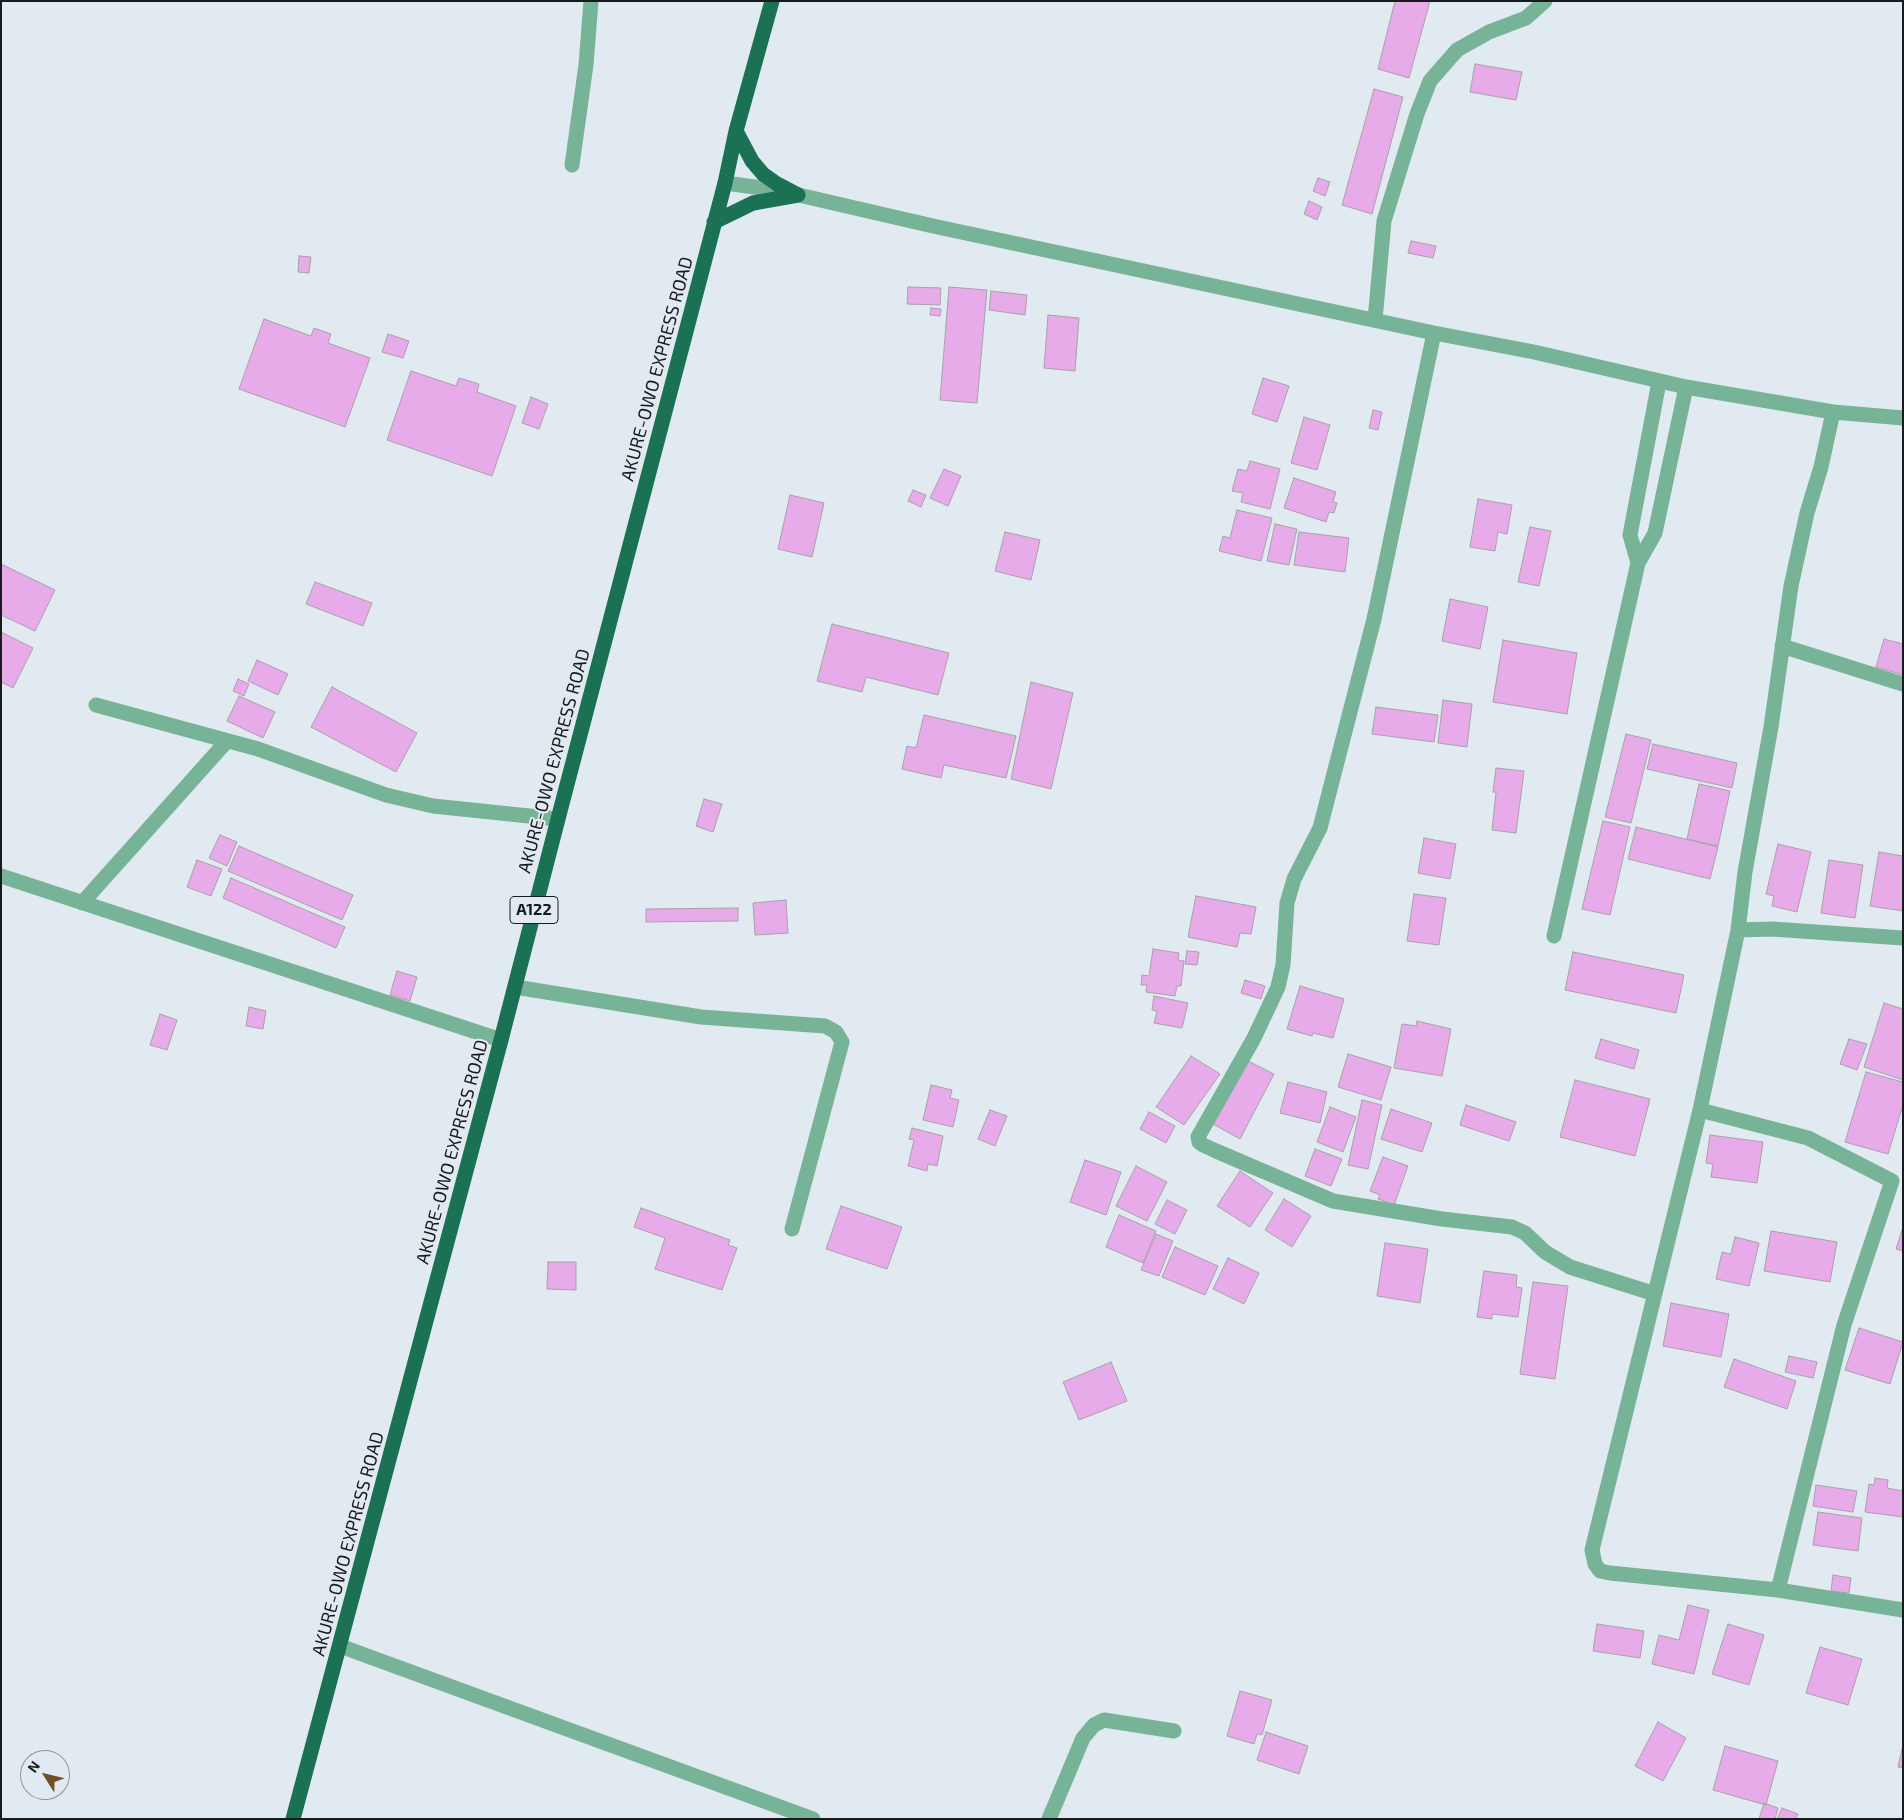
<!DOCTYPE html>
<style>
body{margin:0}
#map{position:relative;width:1904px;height:1820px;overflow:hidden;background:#e1e9f1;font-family:"Exo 2",sans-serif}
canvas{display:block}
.frame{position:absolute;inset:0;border:2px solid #181b1e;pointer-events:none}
.north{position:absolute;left:20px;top:1750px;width:50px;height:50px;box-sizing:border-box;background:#e1e9f1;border:1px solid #91979d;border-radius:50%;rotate:306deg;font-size:14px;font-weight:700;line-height:20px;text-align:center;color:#181b1e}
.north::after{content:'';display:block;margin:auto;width:18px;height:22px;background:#725128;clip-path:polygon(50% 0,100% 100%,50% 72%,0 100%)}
</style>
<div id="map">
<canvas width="1904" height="1820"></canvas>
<div class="frame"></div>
<div class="north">N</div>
</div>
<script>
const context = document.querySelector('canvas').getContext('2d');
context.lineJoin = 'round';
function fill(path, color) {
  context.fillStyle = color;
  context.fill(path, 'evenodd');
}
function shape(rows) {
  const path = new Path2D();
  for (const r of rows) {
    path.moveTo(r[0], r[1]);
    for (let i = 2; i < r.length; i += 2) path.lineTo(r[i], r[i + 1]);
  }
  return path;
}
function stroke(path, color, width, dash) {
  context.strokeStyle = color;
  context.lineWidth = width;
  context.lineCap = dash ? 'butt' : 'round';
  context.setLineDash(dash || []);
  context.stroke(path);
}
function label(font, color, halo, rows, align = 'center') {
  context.font = font + ' "Exo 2",sans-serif';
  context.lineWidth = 4;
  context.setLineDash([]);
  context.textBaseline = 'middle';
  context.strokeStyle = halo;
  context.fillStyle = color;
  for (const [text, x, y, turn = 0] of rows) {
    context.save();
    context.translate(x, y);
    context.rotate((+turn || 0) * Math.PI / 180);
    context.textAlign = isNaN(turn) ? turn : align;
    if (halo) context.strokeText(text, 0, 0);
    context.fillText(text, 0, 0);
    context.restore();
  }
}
const building = shape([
 [1395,1,1430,1,1409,78,1378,69,1395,1],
 [1475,64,1522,72,1516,100,1470,92,1475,64],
 [1374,89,1403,97,1372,214,1342,205,1374,89],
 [1318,178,1330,182,1325,196,1313,191,1318,178],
 [1309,201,1322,207,1317,220,1304,214,1309,201],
 [1411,241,1436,246,1433,258,1408,253,1411,241],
 [299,256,311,257,309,273,298,272,299,256],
 [908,287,941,288,940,305,907,304,908,287],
 [949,287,987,290,977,403,940,400,949,287],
 [991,291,1027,295,1025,315,989,310,991,291],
 [931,308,941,309,940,316,930,315,931,308],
 [1048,315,1079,318,1075,371,1044,368,1048,315],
 [264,319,311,336,314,328,331,334,328,343,370,358,345,427,239,389,264,319],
 [388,334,409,341,403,358,382,352,388,334],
 [411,371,456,386,459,378,479,384,477,392,516,406,492,476,387,440,411,371],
 [1263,378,1289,386,1277,422,1252,414,1263,378],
 [531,397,548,404,539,429,522,423,531,397],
 [1373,410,1382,412,1378,430,1369,428,1373,410],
 [1304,417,1330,425,1317,470,1291,463,1304,417],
 [1250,461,1280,469,1270,509,1241,502,1243,493,1232,491,1238,469,1247,471,1250,461],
 [944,469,961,476,948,506,930,498,944,469],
 [1294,478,1336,492,1333,502,1337,503,1334,513,1329,512,1326,522,1284,508,1294,478],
 [913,490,926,495,921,507,908,501,913,490],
 [790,495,824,503,812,557,778,549,790,495],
 [1478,499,1512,505,1507,534,1498,532,1495,551,1470,547,1478,499],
 [1237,510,1272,518,1261,561,1219,551,1223,536,1230,538,1237,510],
 [1275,524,1297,529,1289,565,1267,561,1275,524],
 [1530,527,1551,531,1539,586,1518,582,1530,527],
 [1005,532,1040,540,1031,580,995,571,1005,532],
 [1299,532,1349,538,1345,572,1294,565,1299,532],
 [1,564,55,590,35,631,1,615,1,564],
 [315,582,372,603,363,626,306,604,315,582],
 [1450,599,1488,607,1480,649,1442,641,1450,599],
 [832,624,949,653,938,695,866,677,862,692,817,681,832,624],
 [1,632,33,648,13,688,1,682,1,632],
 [1884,639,1903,644,1903,675,1876,667,1884,639],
 [1503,640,1577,653,1567,714,1493,702,1503,640],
 [257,660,288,674,278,695,248,681,257,660],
 [238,679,249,684,244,696,233,691,238,679],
 [1031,682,1073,693,1051,789,1011,779,1031,682],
 [332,687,417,733,396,772,311,727,332,687],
 [239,696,275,712,263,738,227,721,239,696],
 [1443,700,1472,704,1467,747,1438,743,1443,700],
 [1376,707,1438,715,1434,742,1372,734,1376,707],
 [924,715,1016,736,1006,778,944,765,941,778,902,769,907,746,916,748,924,715],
 [1626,734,1651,740,1631,823,1605,817,1626,734],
 [1653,744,1737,763,1732,788,1647,769,1653,744],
 [1496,768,1524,771,1516,833,1492,830,1496,792,1493,792,1496,768],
 [1699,784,1730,791,1718,846,1687,839,1699,784],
 [704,799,722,804,713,832,696,826,704,799],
 [1603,821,1630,827,1610,915,1582,909,1603,821],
 [1636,827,1718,847,1710,879,1628,859,1636,827],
 [220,835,237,842,227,866,209,858,220,835],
 [1424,838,1456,844,1450,879,1418,873,1424,838],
 [1778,844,1811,852,1797,912,1772,906,1774,896,1766,894,1778,844],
 [239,846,353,895,342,920,228,871,239,846],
 [1879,852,1903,856,1903,911,1870,906,1879,852],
 [197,860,222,869,211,896,187,887,197,860],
 [1829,860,1863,865,1855,918,1821,913,1829,860],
 [231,878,345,927,336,948,223,898,231,878],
 [1414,894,1446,898,1439,945,1407,941,1414,894],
 [1196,896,1256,907,1251,934,1240,933,1237,947,1188,937,1196,896],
 [786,900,788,933,755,935,753,903,786,900],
 [738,908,738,921,646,922,646,909,738,908],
 [1153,949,1179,953,1178,960,1184,961,1181,986,1177,986,1175,996,1146,992,1147,985,1141,985,1142,975,1149,976,1153,949],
 [1187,951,1199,952,1197,965,1185,964,1187,951],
 [1573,952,1684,975,1676,1013,1565,990,1573,952],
 [397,971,417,977,410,1001,390,995,397,971],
 [1245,980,1265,986,1261,999,1241,993,1245,980],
 [1300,986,1344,999,1333,1038,1313,1033,1312,1036,1287,1029,1300,986],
 [1154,996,1188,1003,1182,1028,1154,1023,1157,1011,1152,1010,1154,996],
 [1884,1003,1903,1009,1903,1080,1864,1067,1884,1003],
 [249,1007,266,1011,263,1029,246,1026,249,1007],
 [160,1014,177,1020,167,1050,150,1045,160,1014],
 [1417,1021,1451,1029,1442,1076,1394,1068,1402,1024,1416,1026,1417,1021],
 [1601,1039,1639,1050,1634,1069,1595,1058,1601,1039],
 [1849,1039,1867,1044,1857,1070,1840,1064,1849,1039],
 [1348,1054,1391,1067,1381,1100,1338,1087,1348,1054],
 [1191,1056,1220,1074,1184,1125,1156,1107,1191,1056],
 [1244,1059,1274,1074,1240,1139,1211,1123,1244,1059],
 [1866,1072,1903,1082,1903,1105,1888,1154,1845,1142,1866,1072],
 [1575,1080,1650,1099,1635,1156,1560,1137,1575,1080],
 [1288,1082,1327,1092,1320,1123,1280,1113,1288,1082],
 [931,1085,952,1090,950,1098,959,1100,953,1127,923,1120,931,1085],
 [1362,1100,1382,1105,1368,1169,1348,1165,1362,1100],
 [1466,1105,1516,1122,1509,1141,1460,1125,1466,1105],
 [1330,1107,1356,1117,1343,1152,1317,1142,1330,1107],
 [1391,1109,1432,1123,1422,1152,1381,1139,1391,1109],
 [990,1110,1007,1116,995,1146,978,1139,990,1110],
 [1149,1112,1175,1126,1166,1143,1140,1129,1149,1112],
 [912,1128,943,1136,937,1166,928,1164,927,1171,908,1166,914,1140,909,1139,912,1128],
 [1710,1135,1763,1142,1757,1183,1711,1177,1713,1164,1706,1163,1710,1135],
 [1315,1149,1342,1159,1331,1186,1305,1176,1315,1149],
 [1383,1157,1408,1166,1394,1205,1378,1199,1380,1195,1370,1191,1383,1157],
 [1085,1160,1121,1172,1106,1215,1070,1202,1085,1160],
 [1136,1166,1167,1182,1147,1221,1116,1206,1136,1166],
 [1240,1171,1273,1193,1250,1227,1217,1206,1240,1171],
 [1284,1199,1311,1216,1292,1247,1265,1230,1284,1199],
 [1167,1200,1187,1210,1175,1234,1155,1224,1167,1200],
 [841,1206,902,1227,887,1269,826,1249,841,1206],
 [641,1208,730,1240,728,1245,737,1248,722,1290,655,1269,665,1238,634,1227,641,1208],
 [1119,1215,1156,1231,1143,1263,1106,1247,1119,1215],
 [1903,1227,1903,1251,1896,1249,1903,1227],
 [1771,1231,1837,1242,1830,1282,1764,1271,1771,1231],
 [1156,1234,1173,1241,1159,1276,1141,1270,1156,1234],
 [1735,1237,1759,1243,1749,1286,1716,1279,1722,1252,1731,1254,1735,1237],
 [1385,1243,1428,1249,1420,1303,1377,1296,1385,1243],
 [1175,1247,1218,1266,1205,1295,1162,1277,1175,1247],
 [1228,1258,1259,1273,1244,1304,1213,1289,1228,1258],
 [548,1262,576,1262,576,1290,547,1289,548,1262],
 [1484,1271,1517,1275,1516,1287,1522,1288,1518,1317,1492,1314,1492,1319,1477,1317,1484,1271],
 [1533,1282,1568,1286,1555,1379,1520,1374,1533,1282],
 [1671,1303,1729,1314,1721,1357,1663,1346,1671,1303],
 [1859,1328,1903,1342,1890,1384,1845,1370,1859,1328],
 [1789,1356,1817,1362,1813,1378,1785,1372,1789,1356],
 [1734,1359,1796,1381,1787,1409,1724,1387,1734,1359],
 [1111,1362,1127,1401,1079,1420,1063,1382,1111,1362],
 [1875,1478,1888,1480,1887,1488,1903,1491,1903,1517,1865,1512,1869,1484,1874,1485,1875,1478],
 [1816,1485,1857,1491,1853,1512,1813,1506,1816,1485],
 [1818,1512,1862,1518,1858,1551,1813,1545,1818,1512],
 [1833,1575,1851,1578,1849,1593,1831,1591,1833,1575],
 [1688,1605,1709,1610,1694,1674,1652,1664,1659,1635,1679,1640,1688,1605],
 [1597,1624,1644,1631,1640,1658,1593,1651,1597,1624],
 [1728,1624,1764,1635,1749,1685,1712,1674,1728,1624],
 [1820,1647,1862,1659,1848,1705,1806,1693,1820,1647],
 [1240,1691,1272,1700,1262,1735,1257,1734,1254,1744,1227,1736,1240,1691],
 [1658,1722,1686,1738,1663,1781,1635,1766,1658,1722],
 [1266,1732,1308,1746,1299,1774,1257,1760,1266,1732],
 [1903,1745,1903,1768,1898,1767,1903,1745],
 [1725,1746,1778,1761,1766,1805,1713,1790,1725,1746],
 [1764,1803,1778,1808,1775,1819,1759,1819,1764,1803],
 [1782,1808,1798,1814,1796,1819,1777,1819,1782,1808]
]);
fill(building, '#e6abe8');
stroke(building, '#a9a1a9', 1);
stroke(shape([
 [572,165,586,65,591,1],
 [725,183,777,190,933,226,1434,333,1534,352,1686,387,1833,412,1903,418],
 [1375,320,1384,221,1417,114,1430,81,1457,50,1489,32,1526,18,1545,1],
 [1434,333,1374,619,1320,828,1294,879,1287,903,1283,965,1278,987,1254,1038,1198,1137,1199,1142,1203,1145,1216,1151,1333,1201,1442,1219,1512,1227,1525,1233,1545,1252,1570,1267,1655,1294],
 [1833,412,1821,467,1807,513,1791,586,1771,727,1745,872,1738,930,1700,1110,1592,1550,1595,1564,1600,1571,1610,1573,1778,1590,1903,1610],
 [1638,563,1630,535,1659,382],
 [1782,646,1903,684],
 [96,705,258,749,386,795,433,806,558,819],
 [1,876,501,1040],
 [82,903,227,741],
 [1738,930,1772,929,1903,938],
 [1554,936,1638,563,1655,533,1686,387],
 [515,987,701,1017,825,1026,836,1032,842,1042,792,1229],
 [1700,1110,1808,1138,1892,1181,1844,1325,1778,1590],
 [340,1646,813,1819],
 [1049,1819,1083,1738,1094,1725,1104,1720,1174,1731]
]), '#77b397', 15);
stroke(shape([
 [736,131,752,161,763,174,777,184,798,195],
 [714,222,753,203,798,195],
 [293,1819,501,1040,558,819,725,183,736,131,772,1]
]), '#1a7153', 15);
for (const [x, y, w] of [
 [534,910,48]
]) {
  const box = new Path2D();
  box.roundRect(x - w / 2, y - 13.5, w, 27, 4);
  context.fillStyle = '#e1e9f1';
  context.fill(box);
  stroke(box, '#181b1e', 1);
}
label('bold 16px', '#181b1e', null, [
 ["A122",534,910]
]);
label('18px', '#181b1e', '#e1e9f1', [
 ["AKURE-OWO EXPRESS ROAD",657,369,-75],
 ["AKURE-OWO EXPRESS ROAD",554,761,-75],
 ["AKURE-OWO EXPRESS ROAD",452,1152,-75],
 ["AKURE-OWO EXPRESS ROAD",348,1544,-75]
]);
</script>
